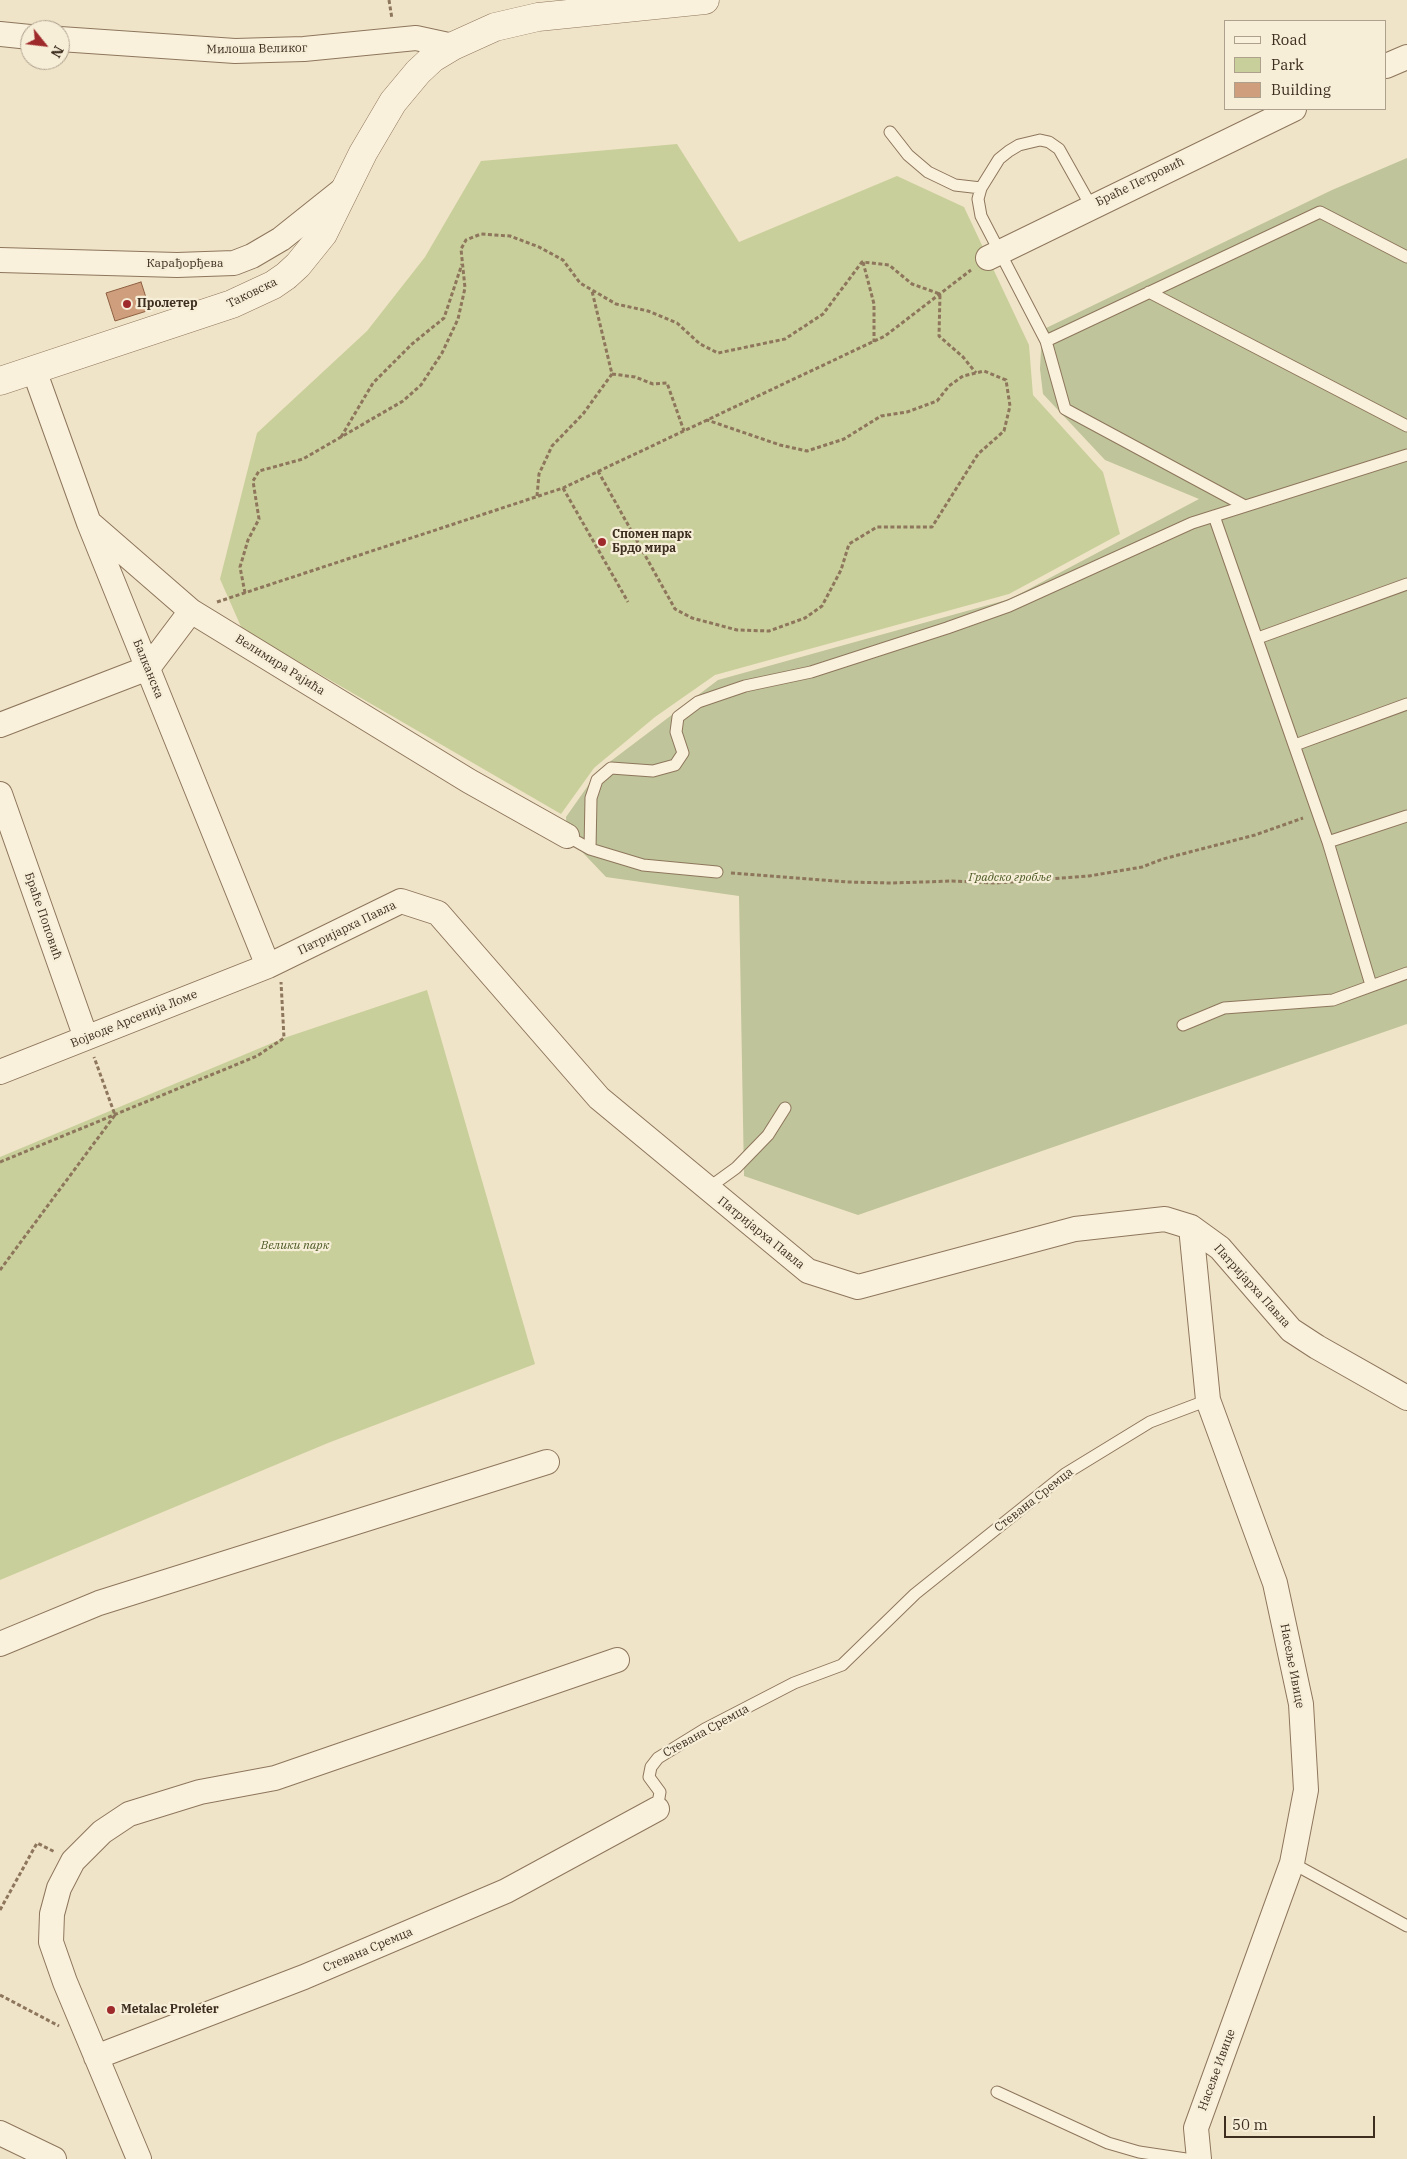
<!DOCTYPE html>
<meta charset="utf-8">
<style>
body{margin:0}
#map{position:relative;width:1407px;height:2159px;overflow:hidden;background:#f0e4c8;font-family:"IBM Plex Serif",serif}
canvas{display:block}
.legend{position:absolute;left:1224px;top:20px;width:162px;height:90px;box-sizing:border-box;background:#f7eed8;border:1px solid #ada18e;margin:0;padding:6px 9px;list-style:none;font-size:15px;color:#3d2e20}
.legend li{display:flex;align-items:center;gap:10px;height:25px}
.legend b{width:25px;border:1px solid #ada18e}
.north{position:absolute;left:20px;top:20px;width:50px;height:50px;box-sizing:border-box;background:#f7eed8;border:1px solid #ada18e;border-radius:50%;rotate:119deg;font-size:14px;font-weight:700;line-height:20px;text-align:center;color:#3d2e20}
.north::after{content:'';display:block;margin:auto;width:18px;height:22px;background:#9e2a2b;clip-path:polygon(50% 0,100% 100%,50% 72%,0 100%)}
.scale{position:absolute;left:1224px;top:2116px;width:151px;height:22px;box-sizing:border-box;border:2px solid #3d2e20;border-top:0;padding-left:6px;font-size:15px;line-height:18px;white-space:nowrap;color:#3d2e20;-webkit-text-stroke:4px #f7eed8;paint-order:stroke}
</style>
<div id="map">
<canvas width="1407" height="2159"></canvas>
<ul class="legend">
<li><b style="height:6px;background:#faf1dc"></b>Road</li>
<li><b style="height:14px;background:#c9cf9b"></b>Park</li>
<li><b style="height:14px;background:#cf9f7d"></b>Building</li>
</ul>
<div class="north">N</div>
<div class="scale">50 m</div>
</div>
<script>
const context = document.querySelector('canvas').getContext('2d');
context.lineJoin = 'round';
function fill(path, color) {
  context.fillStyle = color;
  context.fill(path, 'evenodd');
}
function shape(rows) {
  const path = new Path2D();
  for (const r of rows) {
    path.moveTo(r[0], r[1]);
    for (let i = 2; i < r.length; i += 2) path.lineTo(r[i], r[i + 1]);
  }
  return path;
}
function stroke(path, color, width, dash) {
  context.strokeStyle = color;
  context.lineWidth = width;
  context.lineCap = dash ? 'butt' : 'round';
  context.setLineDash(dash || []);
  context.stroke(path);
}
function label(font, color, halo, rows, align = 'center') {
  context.font = font + ' "IBM Plex Serif",serif';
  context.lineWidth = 4.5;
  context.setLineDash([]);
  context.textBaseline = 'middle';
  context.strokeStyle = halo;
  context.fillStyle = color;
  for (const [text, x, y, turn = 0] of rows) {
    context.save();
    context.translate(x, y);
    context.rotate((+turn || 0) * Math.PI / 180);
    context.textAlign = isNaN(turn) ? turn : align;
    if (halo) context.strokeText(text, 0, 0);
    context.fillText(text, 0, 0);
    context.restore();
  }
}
fill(shape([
 [677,144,739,242,897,176,964,207,1029,345,1033,395,1103,472,1120,534,1009,594,715,675,655,717,594,768,561,814,242,629,220,579,257,433,367,331,425,257,481,161],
 [427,990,535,1364,328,1443,0,1580,0,1157,284,1038]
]), '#c9cf9b');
fill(shape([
 [1407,158,1407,1024,858,1215,744,1176,739,896,606,877,567,836,566,817,599,770,718,680,1010,599,1199,499,1105,460,1043,394,1040,369,1042,330,1332,190]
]), '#bfc49a');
const building = shape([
 [141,282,150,310,115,321,106,293,141,282]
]);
fill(building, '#cf9f7d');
stroke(building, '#8d5f41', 1);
const service = shape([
 [890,132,908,155,928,172,955,185,981,188],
 [1091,206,1059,149,1049,142,1040,140,1019,145,1009,151,999,159,981,188,978,199,981,216,1046,341,1320,212,1407,257],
 [1149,292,1407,426],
 [1046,341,1065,409,1245,506],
 [1214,516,1328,842,1371,985],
 [1258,638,1407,584],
 [1295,745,1407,704],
 [567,836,590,849,591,798,597,780,611,768,653,771,675,765,683,753,676,732,678,717,698,702,745,686,811,672,947,628,1009,606,1192,523,1407,455],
 [1328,842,1407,816],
 [590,849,643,865,717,872],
 [1183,1025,1224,1008,1333,1000,1407,973],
 [707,1189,736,1168,768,1135,785,1108],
 [657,1809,660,1792,649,1777,651,1767,658,1758,705,1729,794,1683,842,1665,915,1594,1065,1474,1150,1422,1208,1400],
 [1292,1863,1407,1926],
 [997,2092,1108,2143,1139,2152,1186,2159]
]);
const minor = shape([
 [0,34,30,37],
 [60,39,235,51,304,49,416,38,453,46],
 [1386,66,1407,57],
 [988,258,1294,109],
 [0,260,177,265,234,263,252,256,281,239,345,188],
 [34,370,89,523,268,966],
 [92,525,191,611,469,781,567,836],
 [0,725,148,668,191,611],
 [0,794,86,1038],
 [0,1072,268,966,401,901,438,913,599,1098,808,1271,858,1287,1075,1229,1165,1219,1191,1227,1220,1248,1291,1330,1317,1347,1407,1398],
 [1191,1227,1208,1400,1275,1583,1301,1704,1306,1790,1292,1863,1196,2128,1199,2159],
 [0,1644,99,1603,547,1462],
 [96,2057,304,1977,506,1891,657,1809],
 [0,2133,54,2159],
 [139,2159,65,1982,51,1942,52,1914,59,1888,73,1861,102,1832,129,1814,200,1792,275,1778,617,1660]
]);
const tertiary = shape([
 [0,381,232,304,273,285,286,276,298,265,323,234,363,153,393,102,418,72,433,58,453,46,495,27,538,17,705,0]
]);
stroke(service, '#8d765c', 13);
stroke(minor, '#8d765c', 26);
stroke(tertiary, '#8d765c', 29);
stroke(shape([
 [389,0,392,19],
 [863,262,874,304,874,342],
 [612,374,635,377,653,384,667,383,684,431],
 [341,437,373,383,412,344,444,318,462,264],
 [598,471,675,609,692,618,737,630,769,631,805,618,822,606,841,570,849,544,877,527,932,527,978,454,1004,431,1010,406,1006,380,984,371,963,376,949,386,937,401,907,412,881,416,844,439,807,451,780,445,707,420],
 [563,488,628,602],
 [537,496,539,474,552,446,583,414,612,374,592,291],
 [245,593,240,567,248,540,259,519,253,481,259,471,303,459,403,401,421,385,442,353,458,319,465,288,461,249,466,240,481,234,510,236,539,247,563,260,580,283,616,304,648,311,677,323,700,344,718,353,785,339,823,314,862,262,889,265,912,284,940,294,939,336,963,357,976,373],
 [217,602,563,488,885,336,971,270],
 [731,873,847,882,892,883,952,881,996,883,1089,876,1142,867,1163,859,1255,835,1303,818],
 [0,1162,257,1056,284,1038,281,982],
 [0,1270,115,1115,94,1057],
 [0,1910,37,1843,55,1852],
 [0,1995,59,2026]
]), '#8d765c', 3, [4, 2.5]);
stroke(service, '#faf1dc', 11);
stroke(minor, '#faf1dc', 24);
stroke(tertiary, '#faf1dc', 28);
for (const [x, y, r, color] of [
 [127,304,5,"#9e2a2b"],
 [602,542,5,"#9e2a2b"],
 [111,2010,5,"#9e2a2b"]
]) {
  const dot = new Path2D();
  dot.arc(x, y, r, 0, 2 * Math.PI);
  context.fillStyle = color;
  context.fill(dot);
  stroke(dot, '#f7eed8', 2);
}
label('12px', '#3d2e20', '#f7eed8', [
 ["Милоша Великог",257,49,-1],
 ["Браће Петровић",1140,182,-26],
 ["Карађорђева",185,264],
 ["Таковска",252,293,-26],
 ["Велимира Рајића",280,665,32],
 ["Балканска",148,669,68],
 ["Браће Поповић",43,916,71],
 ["Патријарха Павла",347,928,-26],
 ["Војводе Арсенија Ломе",134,1019,-22],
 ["Патријарха Павла",761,1233,39],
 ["Патријарха Павла",1252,1286,48],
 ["Стевана Сремца",1034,1500,-38],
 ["Насеље Ивице",1292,1666,79],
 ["Стевана Сремца",706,1731,-29],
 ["Стевана Сремца",368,1950,-23],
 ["Насеље Ивице",1217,2070,-70]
]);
label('bold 12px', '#3d2e20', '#f7eed8', [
 ["Пролетер",137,304],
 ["Спомен парк",612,535],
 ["Брдо мира",612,549],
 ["Metalac Proleter",121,2010]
], 'left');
label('italic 12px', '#4d5a26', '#f7eed8', [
 ["Градско гробље",1010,878],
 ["Велики парк",295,1246]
]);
</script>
